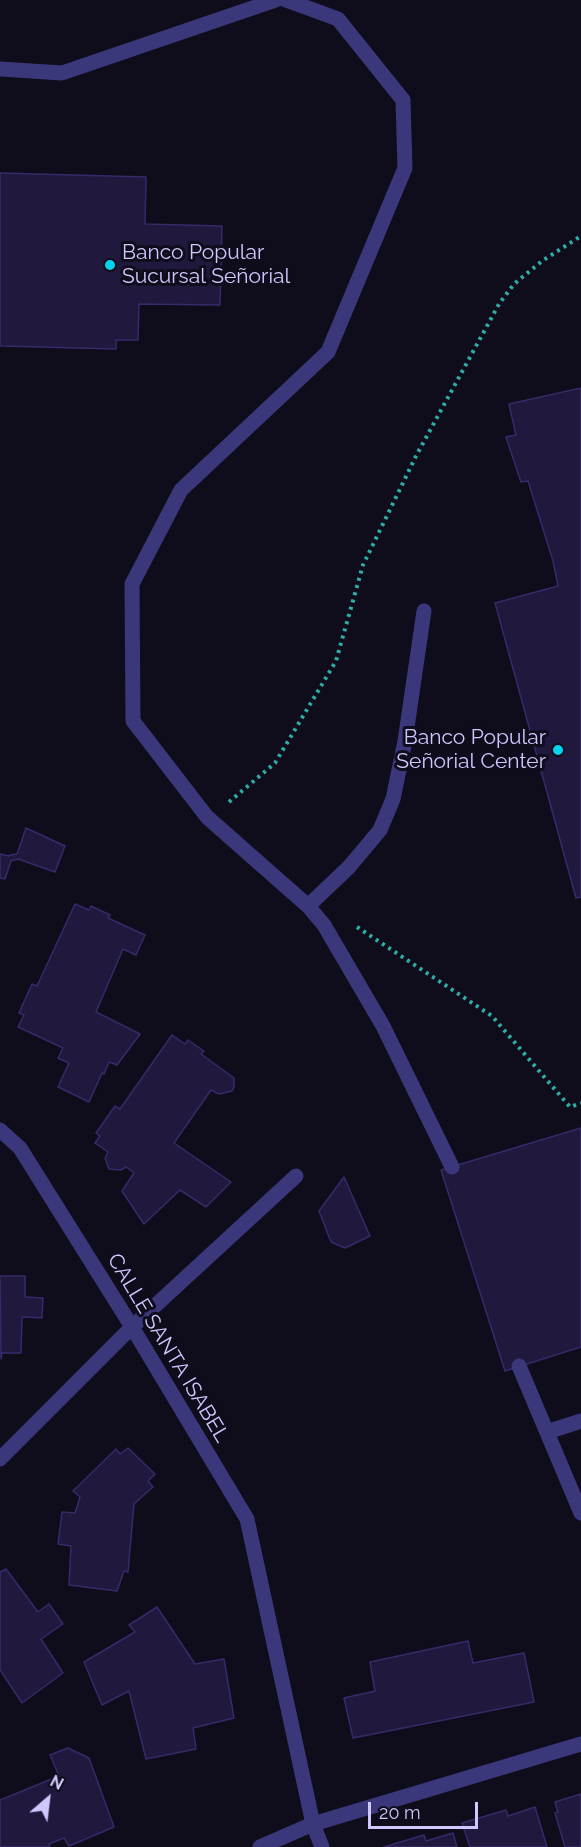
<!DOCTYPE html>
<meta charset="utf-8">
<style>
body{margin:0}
#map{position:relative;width:581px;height:1847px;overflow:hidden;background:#0f0c1c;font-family:Raleway,sans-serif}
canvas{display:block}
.north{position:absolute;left:18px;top:1769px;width:60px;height:60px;-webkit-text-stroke:4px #0f0c1c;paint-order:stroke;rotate:28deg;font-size:16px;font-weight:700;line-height:24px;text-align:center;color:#cfc8fe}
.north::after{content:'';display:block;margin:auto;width:21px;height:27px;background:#cfc8fe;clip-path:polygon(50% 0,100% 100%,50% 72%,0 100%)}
.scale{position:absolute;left:368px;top:1802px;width:110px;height:27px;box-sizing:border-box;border:3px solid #cfc8fe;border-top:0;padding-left:8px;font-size:18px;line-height:21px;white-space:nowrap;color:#cfc8fe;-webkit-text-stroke:4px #0f0c1c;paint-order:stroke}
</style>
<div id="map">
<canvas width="581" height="1847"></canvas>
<div class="north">N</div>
<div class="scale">20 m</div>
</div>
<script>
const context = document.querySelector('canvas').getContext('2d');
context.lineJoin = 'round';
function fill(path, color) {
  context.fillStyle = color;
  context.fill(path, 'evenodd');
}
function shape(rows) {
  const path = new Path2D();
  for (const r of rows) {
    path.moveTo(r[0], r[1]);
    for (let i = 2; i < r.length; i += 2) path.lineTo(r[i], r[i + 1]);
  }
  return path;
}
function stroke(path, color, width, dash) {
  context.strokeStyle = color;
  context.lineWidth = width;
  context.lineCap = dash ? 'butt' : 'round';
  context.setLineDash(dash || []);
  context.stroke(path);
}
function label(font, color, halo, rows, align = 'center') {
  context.font = font + ' Raleway,sans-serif';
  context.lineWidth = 6;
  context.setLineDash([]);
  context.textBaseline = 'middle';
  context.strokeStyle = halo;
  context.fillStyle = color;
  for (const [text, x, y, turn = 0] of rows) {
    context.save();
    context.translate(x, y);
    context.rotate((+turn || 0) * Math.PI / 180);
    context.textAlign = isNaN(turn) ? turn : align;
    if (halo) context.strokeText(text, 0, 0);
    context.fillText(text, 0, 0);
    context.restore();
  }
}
const building = shape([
 [0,173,146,177,145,224,222,226,220,305,139,304,138,340,116,340,116,349,0,346,0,173],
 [581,388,581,897,576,898,495,603,558,586,553,561,528,481,521,482,506,437,516,435,509,404,581,388],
 [26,828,65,846,55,872,18,859,11,861,5,879,0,878,0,854,9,856,10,855,17,854,26,828],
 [75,904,89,910,91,906,110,915,108,918,145,935,136,955,123,949,96,1012,140,1034,117,1065,109,1062,104,1074,102,1073,89,1102,58,1087,69,1063,58,1058,63,1048,18,1027,24,1015,19,1013,32,984,37,986,75,904],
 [172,1035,185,1044,188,1040,204,1051,201,1054,234,1078,234,1087,232,1091,219,1094,211,1090,174,1143,231,1182,206,1207,180,1190,144,1224,122,1191,134,1173,126,1167,121,1170,109,1169,105,1158,108,1152,95,1143,100,1136,96,1133,115,1106,120,1109,172,1035],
 [581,1128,581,1347,505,1371,441,1170,581,1128],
 [344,1177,370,1236,345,1248,331,1242,319,1211,344,1177],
 [0,1276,25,1276,25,1297,43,1298,42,1318,22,1317,21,1353,2,1353,1,1359,0,1276],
 [128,1448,155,1474,148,1481,153,1487,134,1504,128,1572,124,1571,117,1591,69,1585,71,1546,58,1544,62,1512,75,1513,80,1497,73,1491,116,1449,120,1454,128,1448],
 [6,1569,38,1612,49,1604,63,1624,41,1639,63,1673,22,1703,0,1670,0,1572,6,1569],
 [157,1607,195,1664,224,1659,234,1718,193,1728,196,1749,146,1759,129,1691,102,1705,84,1662,135,1632,129,1625,157,1607],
 [468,1641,473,1663,524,1653,534,1702,353,1738,344,1698,375,1691,370,1662,468,1641],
 [68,1748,89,1758,114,1827,69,1846,64,1838,49,1844,50,1847,0,1847,0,1800,59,1776,50,1755,68,1748],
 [581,1794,581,1847,565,1847,555,1813,558,1812,555,1802,581,1794],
 [535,1807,547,1847,470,1847,462,1823,506,1810,508,1816,535,1807],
 [453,1833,457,1847,384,1847,424,1835,426,1841,453,1833]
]);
fill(building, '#20183d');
stroke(building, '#382a69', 1.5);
stroke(shape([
 [229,802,275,763,336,661,363,565,416,456,499,304,514,284,542,261,581,236],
 [357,927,492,1016,570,1107,581,1103]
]), '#2eaca6', 4, [3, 4.5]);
stroke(shape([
 [403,100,405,168,328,352,181,490,132,584,133,721,207,817,308,906,324,925,383,1026,452,1167],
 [308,906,349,867,380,830,393,799,405,741,424,611],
 [519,1366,581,1513],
 [547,1432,581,1421]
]), '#3b377b', 15);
stroke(shape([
 [286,0,338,19,403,100],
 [0,69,62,73,276,0],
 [0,1130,20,1148,132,1327,247,1519,313,1824,322,1847],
 [0,1459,132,1327,296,1176],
 [260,1847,313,1824,581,1744]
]), '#3b377b', 15);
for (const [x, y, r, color] of [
 [110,265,6,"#03d3ee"],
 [558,750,6,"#03d3ee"]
]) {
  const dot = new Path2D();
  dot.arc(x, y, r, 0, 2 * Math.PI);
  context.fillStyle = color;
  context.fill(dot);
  stroke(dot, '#0f0c1c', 2);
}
label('21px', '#cfc8fe', '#0f0c1c', [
 ["Banco Popular",122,253],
 ["Sucursal Señorial",122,277],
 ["Banco Popular",546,738,"right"],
 ["Señorial Center",546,762,"right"]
], 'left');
label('21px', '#cfc8fe', '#0f0c1c', [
 ["CALLE SANTA ISABEL",168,1348,59]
]);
</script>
